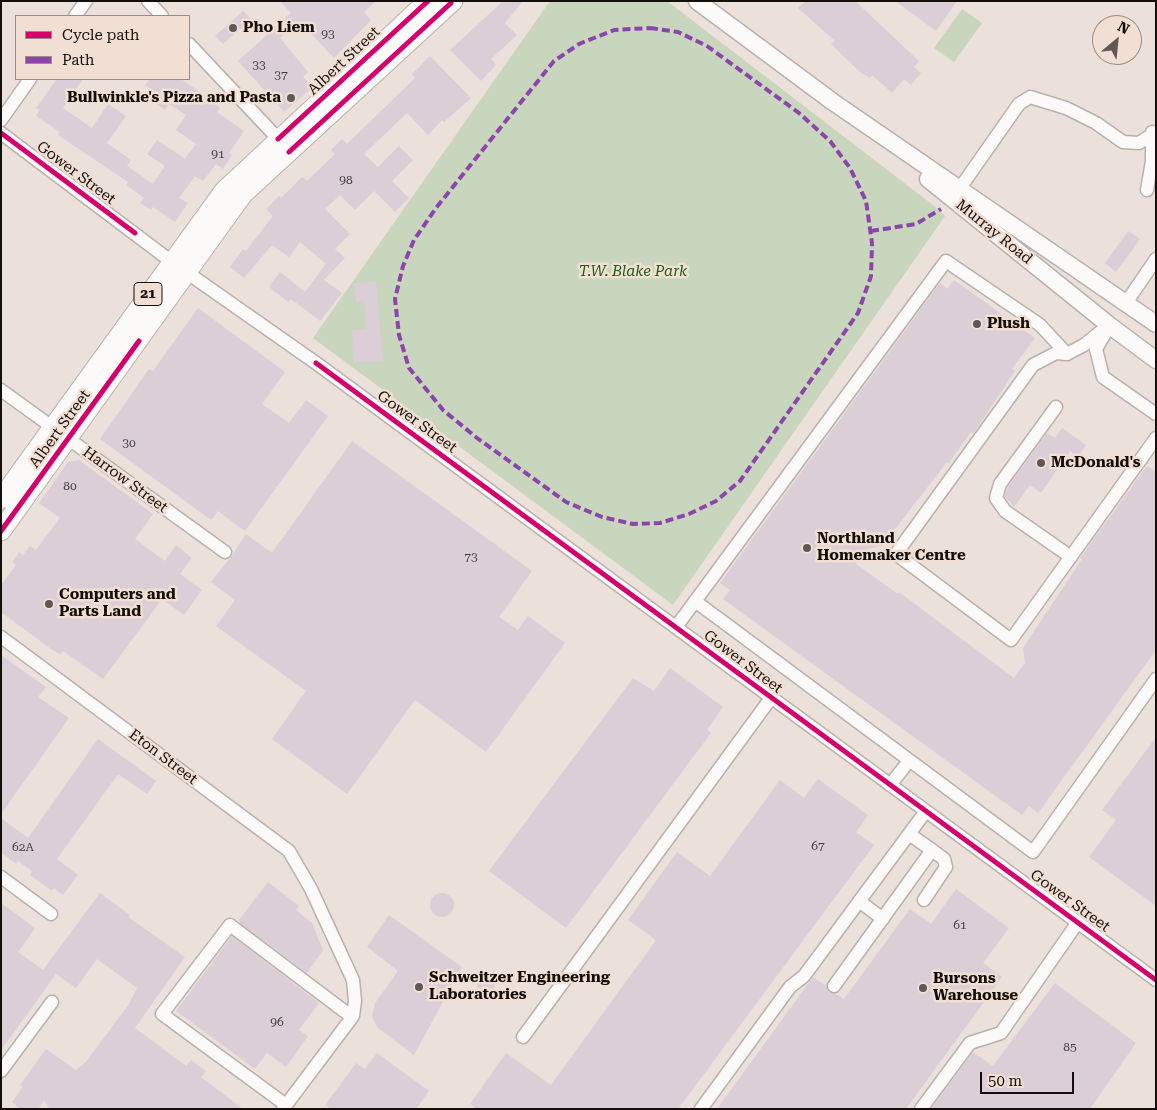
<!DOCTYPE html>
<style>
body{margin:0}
#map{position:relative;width:1157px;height:1110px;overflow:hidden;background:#ebe0da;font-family:"Roboto Serif",serif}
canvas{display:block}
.frame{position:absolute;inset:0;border:2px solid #150f0c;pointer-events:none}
.legend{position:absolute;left:15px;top:15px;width:175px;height:65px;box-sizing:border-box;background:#f1dfd4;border:1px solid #998c84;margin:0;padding:6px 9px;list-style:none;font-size:15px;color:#150f0c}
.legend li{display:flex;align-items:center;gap:10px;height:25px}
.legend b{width:25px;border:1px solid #998c84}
.north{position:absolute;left:1092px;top:15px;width:50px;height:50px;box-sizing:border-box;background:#f1dfd4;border:1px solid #998c84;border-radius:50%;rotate:28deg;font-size:14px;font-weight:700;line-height:20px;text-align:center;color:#150f0c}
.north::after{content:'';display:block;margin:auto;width:18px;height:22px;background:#605854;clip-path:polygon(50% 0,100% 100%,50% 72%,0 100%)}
.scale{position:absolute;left:980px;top:1072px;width:94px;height:22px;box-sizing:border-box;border:2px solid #150f0c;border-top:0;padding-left:6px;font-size:15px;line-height:18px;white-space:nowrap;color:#150f0c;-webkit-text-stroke:4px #f1dfd4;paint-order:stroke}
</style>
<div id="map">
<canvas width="1157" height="1110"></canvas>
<div class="frame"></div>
<ul class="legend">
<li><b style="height:6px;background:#d6006c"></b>Cycle path</li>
<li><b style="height:6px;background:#8e44ad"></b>Path</li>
</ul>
<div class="north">N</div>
<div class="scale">50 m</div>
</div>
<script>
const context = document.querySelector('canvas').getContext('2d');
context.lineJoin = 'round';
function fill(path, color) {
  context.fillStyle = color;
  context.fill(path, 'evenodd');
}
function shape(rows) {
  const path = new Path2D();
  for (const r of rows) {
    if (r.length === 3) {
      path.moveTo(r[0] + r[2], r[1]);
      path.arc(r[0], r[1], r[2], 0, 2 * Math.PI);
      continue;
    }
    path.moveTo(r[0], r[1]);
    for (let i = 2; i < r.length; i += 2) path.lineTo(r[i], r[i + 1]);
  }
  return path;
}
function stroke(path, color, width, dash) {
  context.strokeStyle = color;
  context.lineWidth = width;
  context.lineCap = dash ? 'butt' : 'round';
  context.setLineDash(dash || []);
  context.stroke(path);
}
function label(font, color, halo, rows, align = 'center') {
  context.font = font + ' "Roboto Serif",serif';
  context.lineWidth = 5;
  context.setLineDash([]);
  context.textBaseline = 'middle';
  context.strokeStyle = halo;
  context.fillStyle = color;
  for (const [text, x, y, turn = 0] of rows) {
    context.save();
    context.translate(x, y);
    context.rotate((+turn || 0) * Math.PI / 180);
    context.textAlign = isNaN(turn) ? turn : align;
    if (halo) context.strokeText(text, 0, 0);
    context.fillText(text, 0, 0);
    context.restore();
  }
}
fill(shape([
 [550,1,667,1,933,205,945,216,673,605,313,338],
 [962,9,982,23,954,62,934,48]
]), '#c7d6bc');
fill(shape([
 [280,1,376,1,364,12,371,20,334,58,299,21,280,38,308,72,303,77,313,87,284,112,238,61,291,13],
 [503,1,523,1,505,23,517,35,491,59,496,65,481,81,450,50],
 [806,1,855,1,919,61,914,67,921,73,911,85,904,79,892,93,872,75,870,78,860,72,831,44,835,41,798,8],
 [895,1,957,1,936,31],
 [243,11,251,19,223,44,215,36],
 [430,56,471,98,444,122,442,120,428,135,407,113,364,154,378,167,399,146,413,160,392,181,409,198,395,212,374,191,355,210,340,195,325,209,350,234,335,249,345,258,324,280,342,293,320,321,291,299,288,302,269,287,280,272,305,292,326,264,300,242,289,257,272,245,244,278,230,267,243,249,246,251,273,216,266,209,279,196,281,198,302,177,307,181,335,154,331,150,342,139,347,144,415,78,412,74],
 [57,79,83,79,63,108,92,128,108,104,126,116,107,143,131,160,127,166,153,184,165,166,147,154,157,140,185,159,196,144,176,130,186,115,169,104,165,110,148,98,153,90,145,85,150,79,181,79,207,97,220,108,217,112,244,131,229,153,232,155,223,169,216,164,203,181,195,176,179,198,188,203,175,222,153,207,151,210,140,203,144,198,126,185,128,182,58,135,60,132,36,116,39,110,36,108],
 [1128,231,1140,239,1116,272,1105,263],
 [954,280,1035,338,1012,369,1015,371,973,434,971,432,949,463,947,462,882,546,867,549,856,564,898,594,899,592,1014,678,1025,663,1023,648,1082,559,1080,558,1147,466,1156,472,1156,650,1038,813,1029,806,1022,815,821,670,723,599,730,590,720,583,940,283,947,289],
 [376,281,383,362,354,362,352,330,366,329,364,301,356,302,354,283],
 [198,308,285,372,262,404,289,423,306,400,328,416,245,531,218,511,211,520,100,439,149,369,153,371],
 [1062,428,1086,445,1078,457,1070,451,1041,493,1030,485,1014,507,1005,497,1007,488,1047,433,1055,438],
 [352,441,532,571,499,617,518,630,528,616,565,643,486,752,415,700,347,794,272,739,306,691,216,626,235,600,211,582,231,557,246,534,272,553],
 [79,460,153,514,135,539,165,561,176,545,192,558,180,574,202,590,184,615,162,599,103,679,63,651,60,654,51,649,1,612,1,585,16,565,12,562,19,552,23,555,30,546,36,550,60,518,39,503,68,462],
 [1,655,46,687,38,697,69,718,1,814],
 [670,668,723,707,707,730,711,733,566,928,489,871,633,678,654,691],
 [1156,737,1156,906,1089,857,1116,820,1102,810],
 [98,739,156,781,147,794,118,774,57,859,78,875,63,895,54,888,52,891,30,875,32,871,18,861,16,864,1,852,1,818,28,838],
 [818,779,868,815,856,832,874,845,678,1109,477,1109,470,1104,506,1053,551,1085,656,940,628,920,677,852,710,876,780,780,804,798],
 [268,882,299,906,296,910,312,923,323,950,307,973,240,923,239,920],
 [956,889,1009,928,983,963,1002,977,906,1109,717,1109,813,977,826,986,829,992,836,994,844,999,910,909,931,924],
 [100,893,130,915,128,917,185,957,135,1028,186,1066,191,1060,206,1071,201,1077,243,1109,50,1109,44,1100,38,1109,21,1109,12,1102,23,1087,20,1085,46,1049,76,1070,86,1062,129,1004,137,988,97,959,76,988,56,974,1,1050,1,903,35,928,18,952,43,970],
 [442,905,12],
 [389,915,462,967,414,1055,378,1028,372,1017,375,1003,398,971,367,947],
 [232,936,319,1003,299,1030,308,1036,286,1067,267,1053,255,1069,176,1011],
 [486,984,9],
 [1055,983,1136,1043,1090,1109,931,1109,973,1052,993,1066],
 [377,1053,429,1091,416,1109,331,1109,325,1105,356,1063,365,1069]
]), '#dbced6');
const minor = shape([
 [148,1,162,16],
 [75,16,86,1],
 [189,44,283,144],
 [1,120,30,79],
 [1,133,172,262,316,363,1156,980],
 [960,188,1019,104,1030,97,1066,108,1096,123,1123,142,1139,143,1156,132],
 [1147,190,1152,161,1152,132],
 [1126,303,1156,259],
 [1109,325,1084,345,1067,354,1056,353,1033,365,896,554,1011,640,1156,438],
 [1107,330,1096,349,1103,377,1156,414],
 [1,390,225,552],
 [1056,407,1000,484,996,498,1005,511,1071,557],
 [695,601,1033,852,1156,679],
 [676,627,946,261,1040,325,1067,354],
 [1,637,289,851,311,889,353,980,355,1001,353,1016,283,1109],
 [890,785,909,761],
 [1,877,51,914],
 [924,900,946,867,944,859,932,850],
 [859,901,883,919],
 [834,986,932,850,909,834],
 [523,1037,771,698],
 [1,1071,52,1002],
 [286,1105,162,1014,230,925,352,1017],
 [701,1109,790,987,804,976,926,811],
 [921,1109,970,1043,1001,1033,1078,922]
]);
const major = shape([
 [697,1,833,102,1156,324],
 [928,179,1109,325,1156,360]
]);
const highway = shape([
 [1,499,224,191,428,1],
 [1,531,243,194,453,1]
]);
stroke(minor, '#b9b1ac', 15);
stroke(major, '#b9b1ac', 19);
stroke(highway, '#b9b1ac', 21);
stroke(minor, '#fcfaf9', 12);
stroke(major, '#fcfaf9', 16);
stroke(highway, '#fcfaf9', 19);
stroke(shape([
 [650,28,678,32,707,46,799,113,830,141,850,168,866,201,872,243,871,276,858,313,740,481,716,501,689,514,660,523,633,524,602,517,566,502,477,438,443,410,409,368,399,335,395,299,403,266,414,240,436,208,554,61,579,44,614,30,650,28],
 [871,231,916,224,941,209]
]), '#8e44ad', 4, [8, 4]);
stroke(shape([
 [1,133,135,233],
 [278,139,428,1],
 [289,152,451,3],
 [316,363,1156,980],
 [1,531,139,341]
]), '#d6006c', 5);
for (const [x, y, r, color] of [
 [233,28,5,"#605854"],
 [291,98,5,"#605854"],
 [977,324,5,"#605854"],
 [1041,463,5,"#605854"],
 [807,548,5,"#605854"],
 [49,604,5,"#605854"],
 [419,987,5,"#605854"],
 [923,988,5,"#605854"]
]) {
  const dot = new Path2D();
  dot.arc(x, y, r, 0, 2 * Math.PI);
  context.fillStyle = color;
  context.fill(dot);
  stroke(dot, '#f1dfd4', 2);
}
label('12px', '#463f3e', null, [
 ["93",328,34],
 ["33",259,65],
 ["37",281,75],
 ["91",218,154],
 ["98",346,180],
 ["30",129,443],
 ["80",70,486],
 ["73",471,557],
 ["67",818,846],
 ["62A",23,847],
 ["61",960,925],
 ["96",277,1022],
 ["85",1070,1047]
]);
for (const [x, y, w] of [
 [148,294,28]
]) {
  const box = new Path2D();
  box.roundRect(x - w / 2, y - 11.5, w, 23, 4);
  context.fillStyle = '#f1dfd4';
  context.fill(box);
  stroke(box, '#150f0c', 1);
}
label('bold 14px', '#150f0c', null, [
 ["21",148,294]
]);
label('bold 15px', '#150f0c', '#f1dfd4', [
 ["Pho Liem",243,28],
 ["Bullwinkle's Pizza and Pasta",281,98,"right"],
 ["Plush",987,324],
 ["McDonald's",1051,463],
 ["Northland",817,539],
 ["Homemaker Centre",817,556],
 ["Computers and",59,595],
 ["Parts Land",59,612],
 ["Schweitzer Engineering",429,978],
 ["Laboratories",429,995],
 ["Bursons",933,979],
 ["Warehouse",933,996]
], 'left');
label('15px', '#150f0c', '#f1dfd4', [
 ["Albert Street",344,61,-43],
 ["Gower Street",76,173,37],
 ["Murray Road",994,232,39],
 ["Gower Street",417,422,36],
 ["Albert Street",60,429,-54],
 ["Harrow Street",125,480,36],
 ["Gower Street",743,662,37],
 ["Eton Street",163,757,37],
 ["Gower Street",1070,901,36]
]);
label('italic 15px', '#1e5d15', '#f1dfd4', [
 ["T.W. Blake Park",633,272]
]);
</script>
